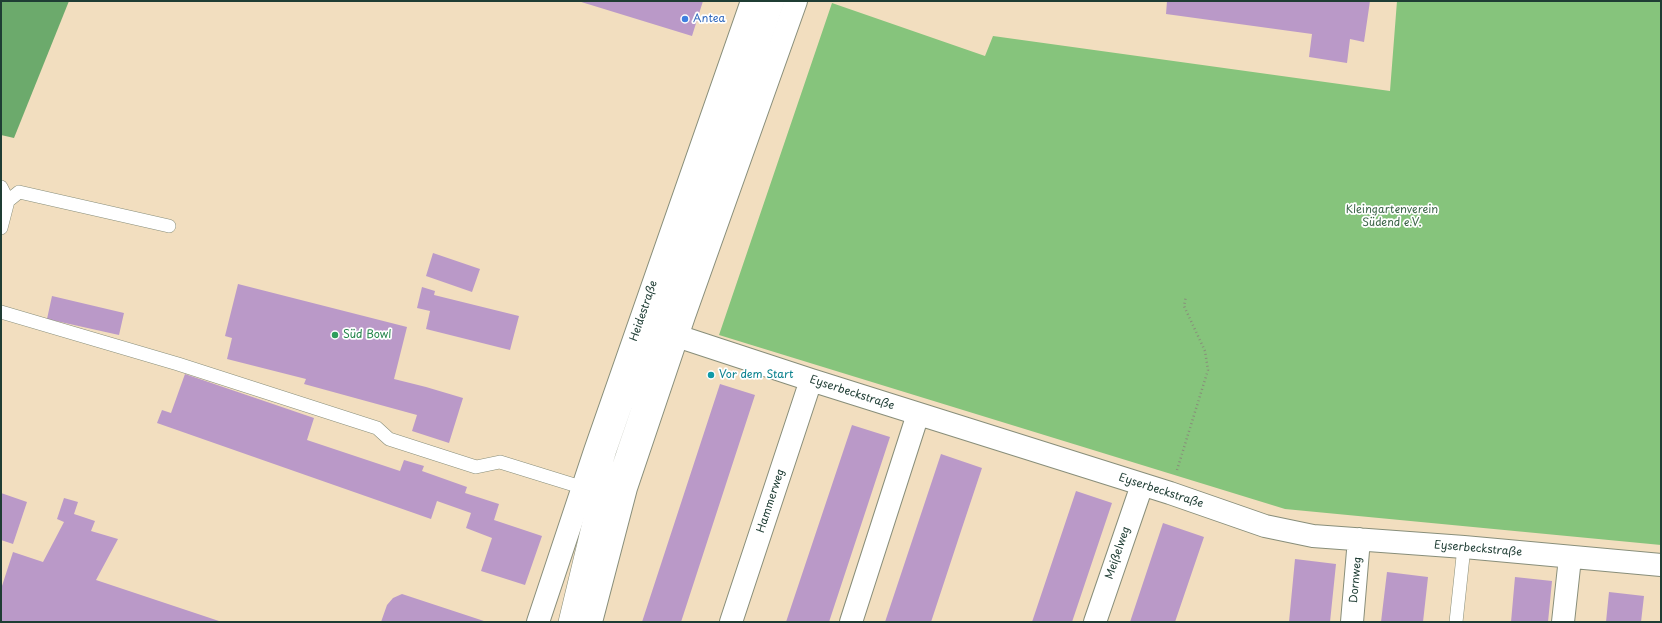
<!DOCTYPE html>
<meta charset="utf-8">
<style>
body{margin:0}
#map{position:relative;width:1662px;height:623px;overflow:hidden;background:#f2debf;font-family:"Playpen Sans",sans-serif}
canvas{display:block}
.frame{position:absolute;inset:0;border:2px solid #1f3d34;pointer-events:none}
</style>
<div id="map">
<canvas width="1662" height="623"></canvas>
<div class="frame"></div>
</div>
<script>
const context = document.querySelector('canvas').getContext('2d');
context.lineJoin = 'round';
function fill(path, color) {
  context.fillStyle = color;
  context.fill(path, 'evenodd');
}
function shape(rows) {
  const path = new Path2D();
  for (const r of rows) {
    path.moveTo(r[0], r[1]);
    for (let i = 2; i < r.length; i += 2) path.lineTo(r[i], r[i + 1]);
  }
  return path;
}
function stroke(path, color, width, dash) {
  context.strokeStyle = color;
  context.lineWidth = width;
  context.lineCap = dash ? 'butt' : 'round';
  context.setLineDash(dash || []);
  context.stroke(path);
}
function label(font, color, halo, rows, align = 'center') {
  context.font = font + ' "Playpen Sans",sans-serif';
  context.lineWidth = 3.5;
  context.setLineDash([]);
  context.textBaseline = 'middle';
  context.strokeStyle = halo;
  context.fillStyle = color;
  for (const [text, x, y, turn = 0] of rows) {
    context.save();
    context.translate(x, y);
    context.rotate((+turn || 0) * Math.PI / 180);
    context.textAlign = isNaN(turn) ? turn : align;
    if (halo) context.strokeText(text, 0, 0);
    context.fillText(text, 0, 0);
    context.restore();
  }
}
fill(shape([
 [1397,1,1661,1,1661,545,1285,509,719,335,832,3,985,56,993,36,1390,91]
]), '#86c47c');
fill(shape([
 [1,1,69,1,14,138,1,135]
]), '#6caa6c');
fill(shape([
 [578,1,703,1,692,36],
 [1167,1,1370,1,1364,42,1350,39,1347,63,1309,57,1312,34,1166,14],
 [433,253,480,269,472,292,426,276],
 [238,284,407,327,394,379,426,387,463,398,449,443,412,431,417,415,304,384,306,379,227,359,232,338,225,336],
 [422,287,435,291,434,295,519,316,510,350,426,329,430,311,417,308],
 [52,296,124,313,119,335,47,319],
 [185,374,314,418,307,440,400,471,404,460,424,466,422,471,467,487,465,493,499,504,494,520,542,536,525,585,481,571,492,538,466,528,471,513,437,501,431,519,157,423,162,410,171,413],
 [720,384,755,395,681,622,642,622],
 [852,425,890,437,867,507,829,622,786,622],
 [941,454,982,468,962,528,931,622,885,622],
 [1076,491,1112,503,1072,622,1032,622],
 [1,493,27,502,13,544,1,540],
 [64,498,78,502,74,514,95,521,91,531,118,539,96,580,222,622,1,622,1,589,13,552,43,562,64,522,57,519],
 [1163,523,1204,537,1175,622,1130,622],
 [1295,559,1336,564,1330,622,1289,622],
 [1387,572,1428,577,1423,622,1381,622],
 [1515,577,1552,581,1548,622,1511,622],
 [1609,592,1644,596,1641,622,1606,622],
 [402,594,487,622,381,622,387,605,393,598]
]), '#ba99c8');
const lane = shape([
 [1,187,8,201],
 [1,228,8,201,19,192,169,226],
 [1,312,178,364,377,428,389,439,476,467,500,462,584,488],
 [565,622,591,514,610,450,766,1],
 [578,622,601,520,624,450,778,1],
 [1456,622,1464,547]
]);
const street = shape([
 [677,336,811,380,1170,493,1265,526,1313,536,1464,547,1661,565],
 [731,622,811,380],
 [851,622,918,414],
 [1095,622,1142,485],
 [1352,622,1359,539],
 [1563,622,1570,558]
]);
const secondary = shape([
 [538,622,595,451,752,1],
 [591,622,626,488,684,316,796,1]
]);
stroke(lane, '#888e7a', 14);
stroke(street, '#888e7a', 24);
stroke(secondary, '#888e7a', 24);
stroke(shape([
 [1177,470,1208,370,1205,351,1184,306,1186,296]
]), '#888e7a', 2.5, [1, 3]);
stroke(lane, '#fff', 13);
stroke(street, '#fff', 22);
stroke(secondary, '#fff', 22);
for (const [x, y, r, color] of [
 [685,19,4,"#3f7fe0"],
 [335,335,4,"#2e9e5b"],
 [711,375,4,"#0f9aa8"]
]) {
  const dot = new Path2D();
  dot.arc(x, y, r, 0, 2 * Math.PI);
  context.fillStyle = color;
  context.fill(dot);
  stroke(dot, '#fff', 1.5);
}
label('11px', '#366cbe', '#fff', [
 ["Antea",693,19]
], 'left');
label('11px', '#3e664a', '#fff', [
 ["Kleingartenverein",1392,210],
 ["Südend e.V.",1392,223]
]);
label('11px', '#1f3d34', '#fff', [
 ["Heidestraße",644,311,-71],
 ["Eyserbeckstraße",852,393,18],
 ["Eyserbeckstraße",1161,491,18],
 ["Hammerweg",771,501,-72],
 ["Eyserbeckstraße",1478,549,5],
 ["Meißelweg",1118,553,-71],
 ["Dornweg",1356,580,-85]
]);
label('11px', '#27864d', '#fff', [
 ["Süd Bowl",343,335]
], 'left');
label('11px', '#0d838f', '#fff', [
 ["Vor dem Start",719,375]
], 'left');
</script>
